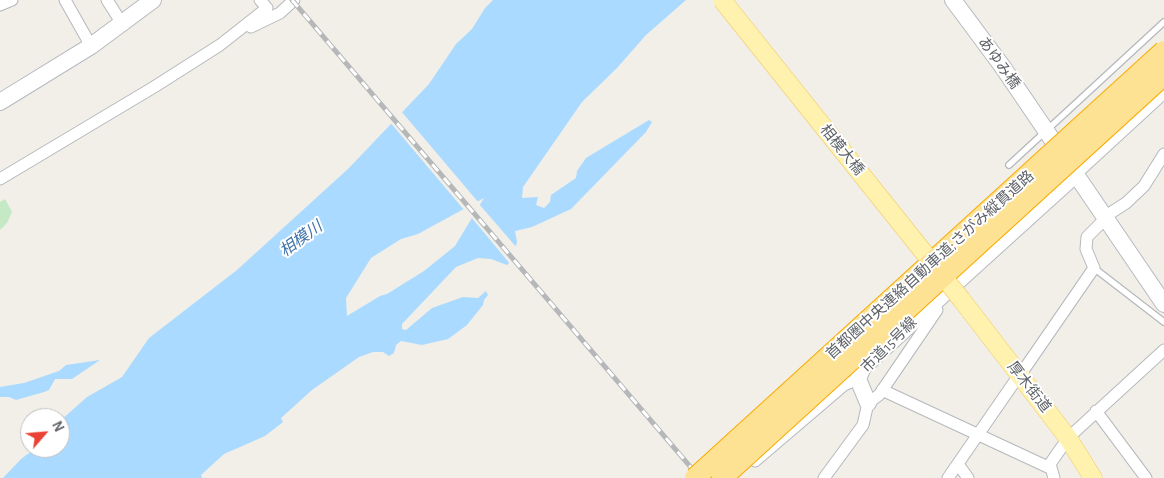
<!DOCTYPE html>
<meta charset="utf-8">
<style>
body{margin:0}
#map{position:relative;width:1164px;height:478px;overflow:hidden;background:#f1efe8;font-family:"Alegreya Sans",sans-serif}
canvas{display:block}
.north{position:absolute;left:20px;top:408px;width:50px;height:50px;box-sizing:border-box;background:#fff;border:1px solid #bfc1c3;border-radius:50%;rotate:63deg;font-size:14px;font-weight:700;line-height:20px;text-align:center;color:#5f6368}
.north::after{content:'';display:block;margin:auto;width:18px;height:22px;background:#ea4335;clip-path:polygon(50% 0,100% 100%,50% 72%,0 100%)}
</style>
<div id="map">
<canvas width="1164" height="478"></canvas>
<div class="north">N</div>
</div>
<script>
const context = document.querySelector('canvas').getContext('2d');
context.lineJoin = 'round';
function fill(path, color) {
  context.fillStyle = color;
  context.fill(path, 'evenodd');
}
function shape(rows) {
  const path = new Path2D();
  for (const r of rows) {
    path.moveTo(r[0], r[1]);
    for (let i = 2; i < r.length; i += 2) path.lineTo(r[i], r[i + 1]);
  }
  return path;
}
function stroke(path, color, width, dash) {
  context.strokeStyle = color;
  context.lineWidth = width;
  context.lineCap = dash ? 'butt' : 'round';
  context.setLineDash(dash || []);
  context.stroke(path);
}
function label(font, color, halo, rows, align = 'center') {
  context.font = font + ' "Alegreya Sans","Noto Sans JP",sans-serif';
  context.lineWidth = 4;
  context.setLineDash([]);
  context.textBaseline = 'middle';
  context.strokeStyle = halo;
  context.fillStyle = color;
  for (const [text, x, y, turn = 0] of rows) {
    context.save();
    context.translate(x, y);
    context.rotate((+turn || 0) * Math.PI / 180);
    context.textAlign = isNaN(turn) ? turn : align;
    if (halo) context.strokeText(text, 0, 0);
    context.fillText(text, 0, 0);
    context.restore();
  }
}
fill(shape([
 [5,199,12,212,7,223,0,230,0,202]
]), '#c5e8c5');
fill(shape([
 [493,0,686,0,646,35,617,68,582,102,523,187,522,198,538,197,536,205,544,208,550,202,551,195,576,178,577,171,586,158,649,120,652,122,646,132,571,209,532,227,515,231,517,242,512,260,507,265,491,259,478,258,456,267,402,324,402,329,406,330,432,308,463,297,478,298,486,291,488,295,484,300,483,305,467,325,448,339,422,345,401,341,396,345,394,353,389,356,383,352,373,352,359,357,312,390,281,418,283,422,265,436,224,454,201,475,202,478,3,478,21,459,36,448,60,448,60,421,87,397,122,377,149,338,237,270,349,168,429,84,456,44,472,29,485,8],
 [484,198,455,246,424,271,387,294,380,296,347,316,346,298,371,258,401,239,418,234],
 [100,360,72,379,55,379,49,390,44,392,16,400,9,397,0,397,0,387,24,383,59,371,66,365]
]), '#aadaff');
fill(shape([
 [401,111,479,203,465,211,389,121],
 [479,204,518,249,511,265,471,217]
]), '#f1efe8');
const lane = shape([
 [1009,165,1164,22],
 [1094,268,1164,322]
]);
const street = shape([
 [65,0,91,46],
 [107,0,123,25],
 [0,5,12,0],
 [251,27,280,13,294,0],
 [1076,174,1164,93],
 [0,179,154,87,220,45,267,8,260,0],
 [1025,368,1094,268,1086,249,1087,237,1112,212,1126,203,1144,186,1164,154],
 [882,390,1050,468],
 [1096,411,1146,478],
 [755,461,844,385,858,379],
 [958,464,968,478],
 [824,478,863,425,868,403,879,395,937,310],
 [948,478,1015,381],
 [1054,478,1050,464,1068,438,1164,350]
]);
const secondary = shape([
 [953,0,1002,66,1164,304],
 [0,102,91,46,153,0],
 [868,403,858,379,863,367,1076,174]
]);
const primary = shape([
 [961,299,1068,438,1093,478]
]);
stroke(lane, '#b5b8bc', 8);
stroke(street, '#b5b8bc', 13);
stroke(secondary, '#b6babf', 18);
stroke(primary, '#f2c960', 19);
stroke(lane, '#fff', 5.5);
stroke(street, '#fff', 11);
stroke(secondary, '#fff', 16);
stroke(primary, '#fff2af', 18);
const rail = shape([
 [292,0,700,478]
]);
stroke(rail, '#b6b7b8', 5);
stroke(rail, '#fff', 3, [9]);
const primaryBridge = shape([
 [722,0,961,299]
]);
const highwayBridge = shape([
 [695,478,1164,51],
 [722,478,1164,75]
]);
stroke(primaryBridge, '#f2c960', 19, []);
stroke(highwayBridge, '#f9ab00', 22, []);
stroke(primaryBridge, '#fff2af', 18);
stroke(highwayBridge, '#fde293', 20);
label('15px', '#5f6368', '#fff', [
 ["あゆみ橋",999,63,54],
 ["相模大橋",842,150,51],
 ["首都圏中央連絡自動車道;さがみ縦貫道路",930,265,-42],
 ["市道15号線",889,345,-45],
 ["厚木街道",1029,387,52]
]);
label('italic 16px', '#4174aa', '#fff', [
 ["相模川",301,239,-36]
]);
</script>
